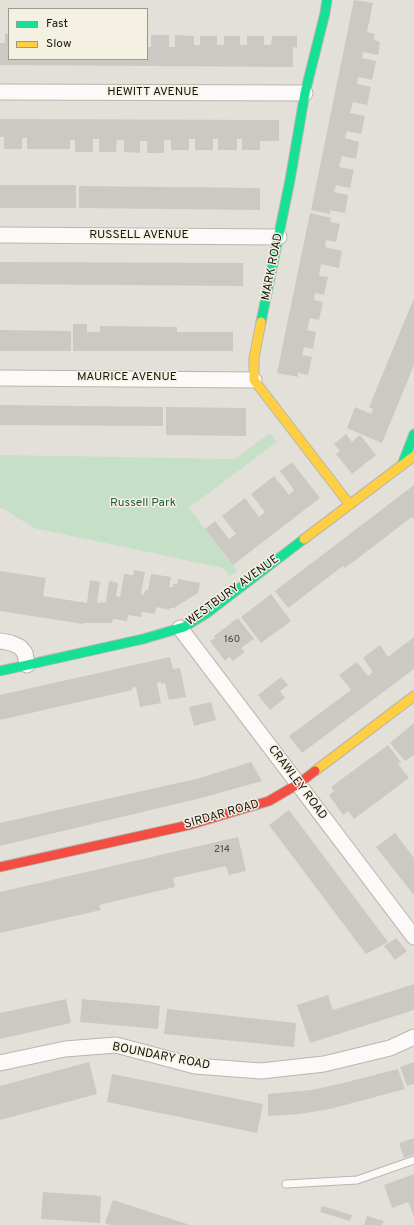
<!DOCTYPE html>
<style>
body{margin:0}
#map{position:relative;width:414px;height:1225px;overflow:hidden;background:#e3e0d9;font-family:Overpass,sans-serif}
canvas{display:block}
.legend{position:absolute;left:8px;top:8px;width:140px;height:52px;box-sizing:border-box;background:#f4f0e2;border:1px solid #9c998e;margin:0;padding:5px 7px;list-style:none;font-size:12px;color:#181611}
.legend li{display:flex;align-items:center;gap:8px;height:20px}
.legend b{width:20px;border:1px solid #9c998e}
</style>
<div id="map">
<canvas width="414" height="1225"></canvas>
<ul class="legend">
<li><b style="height:5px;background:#16e098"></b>Fast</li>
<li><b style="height:5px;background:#ffcf43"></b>Slow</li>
</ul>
</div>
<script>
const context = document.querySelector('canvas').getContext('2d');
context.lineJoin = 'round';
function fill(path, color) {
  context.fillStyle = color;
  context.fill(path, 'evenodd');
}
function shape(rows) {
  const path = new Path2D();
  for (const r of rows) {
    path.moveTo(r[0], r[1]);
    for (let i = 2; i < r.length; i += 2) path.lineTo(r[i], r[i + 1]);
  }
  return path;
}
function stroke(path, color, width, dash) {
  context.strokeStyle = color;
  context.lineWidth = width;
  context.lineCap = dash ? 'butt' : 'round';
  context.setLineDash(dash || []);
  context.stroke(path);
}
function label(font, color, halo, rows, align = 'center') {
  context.font = font + ' Overpass,sans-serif';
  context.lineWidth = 3;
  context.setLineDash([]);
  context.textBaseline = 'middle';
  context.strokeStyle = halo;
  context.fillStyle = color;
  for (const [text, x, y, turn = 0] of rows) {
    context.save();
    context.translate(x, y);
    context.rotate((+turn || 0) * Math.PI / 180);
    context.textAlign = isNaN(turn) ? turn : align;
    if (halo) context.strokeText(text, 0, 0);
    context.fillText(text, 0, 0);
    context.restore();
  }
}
fill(shape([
 [270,433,277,442,189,508,237,571,229,576,223,568,34,528,2,508,0,508,0,455,235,459]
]), '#c5e0c7');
fill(shape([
 [354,0,373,3,367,32,375,34,374,40,380,42,378,55,363,52,362,58,376,61,372,80,358,77,357,84,371,87,367,105,353,102,350,113,365,116,361,134,347,131,345,138,359,142,356,159,342,156,339,167,354,170,350,188,336,185,334,192,348,195,345,213,330,210,330,214,311,210],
 [5,34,9,34,9,59,147,59,147,47,151,47,151,35,169,35,169,47,175,47,175,35,194,36,194,45,200,45,200,36,217,36,217,45,224,45,224,36,240,36,240,45,247,45,247,36,264,36,264,45,271,45,272,36,297,36,297,48,293,47,293,67,0,65,0,43,5,43],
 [0,119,279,120,279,141,260,141,260,150,242,150,242,139,237,139,237,150,218,150,218,139,213,139,213,150,195,150,195,139,189,139,189,150,171,150,171,140,164,140,164,153,147,153,147,141,140,141,140,153,124,152,124,140,117,140,116,152,99,152,99,139,93,139,93,152,75,152,75,140,70,140,70,149,27,149,27,138,22,138,22,149,4,149,4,137,0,137],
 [0,185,76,185,76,208,0,208],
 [79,186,260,188,260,210,79,208],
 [310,213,331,218,330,222,340,224,336,242,326,240,325,247,342,251,339,268,321,264,319,276,328,277,324,295,315,293,314,300,323,302,319,320,310,318,307,330,316,332,313,349,304,347,302,355,312,357,308,375,298,373,298,377,277,373],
 [0,262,243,263,243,286,0,284],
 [414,298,414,365,382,443,347,428,355,407,371,414,373,409,369,407],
 [73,324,87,324,87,332,100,332,100,326,177,327,177,332,233,332,233,351,73,351],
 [0,330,71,331,71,351,0,351],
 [0,405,163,407,163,426,0,425],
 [166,407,246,408,246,436,166,435],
 [346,434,352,442,360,435,376,455,352,474,336,454,340,451,334,444],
 [292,462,320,498,233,565,205,529,215,521,229,539,236,534,222,516,245,498,259,517,265,512,251,494,274,476,289,495,294,490,280,471],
 [414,485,414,519,412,517,345,568,343,566,288,608,275,591],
 [134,570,145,572,141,594,144,595,145,590,148,590,151,574,171,577,169,587,173,587,173,584,177,584,178,579,200,583,198,593,174,608,170,608,169,610,156,607,155,614,142,612,141,617,128,615,127,621,113,619,112,623,84,623,83,624,0,611,0,571,46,578,43,596,87,603,90,580,100,582,97,603,106,602,109,581,118,583,116,596,120,597,124,574,133,575],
 [271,594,291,621,261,643,241,617],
 [238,618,254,639,241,648,245,652,233,661,229,657,225,661,210,641,215,638,214,636],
 [414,637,414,669,302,753,289,736,351,690,339,675,357,662,368,676,373,672,363,658,380,645,388,657],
 [170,657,173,669,180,668,186,697,169,700,165,683,161,684,161,682,157,683,161,703,140,707,136,687,132,688,132,690,0,720,0,695],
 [281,677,288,685,280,691,285,698,270,710,258,695],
 [211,702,216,720,194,726,189,707],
 [414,723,414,755,405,761,390,743],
 [388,745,401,762,398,764,409,778,354,819,348,811,343,815,329,795,334,791,331,787],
 [251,762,262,781,201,798,0,846,0,823,200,778],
 [289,810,388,942,366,954,269,825],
 [395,833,414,858,414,895,376,847],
 [238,837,246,871,229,875,226,866,173,878,175,887,99,905,101,910,0,933,0,892],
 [396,938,407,951,395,960,384,946],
 [414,984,414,1010,310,1043,297,1005,328,995,333,1010],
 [66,999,71,1023,0,1039,0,1013],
 [82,999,160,1006,158,1029,80,1022],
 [167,1009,296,1023,294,1047,164,1034],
 [89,1062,97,1094,0,1120,0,1086],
 [414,1062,414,1084,407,1086,400,1067],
 [398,1069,405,1089,330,1109,300,1114,268,1116,268,1094,311,1090,339,1084],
 [112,1074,263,1104,257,1133,107,1102],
 [414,1138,414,1154,404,1158,399,1143],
 [414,1174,414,1217,408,1202,392,1208,384,1185],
 [43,1192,101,1196,100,1223,41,1219],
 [113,1200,190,1225,111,1225,105,1223],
 [322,1206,352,1215,350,1221,320,1212],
 [367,1216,384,1221,382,1225,364,1225]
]), '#ccc8c4');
const lane = shape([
 [286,1184,357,1180,414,1160]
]);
const street = shape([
 [0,92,305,93],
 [0,235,279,237],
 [0,378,254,380],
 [180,628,414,937],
 [0,641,11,643,20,647,25,653,27,665],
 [0,1063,65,1049,116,1045,195,1066,261,1071,324,1064,390,1048,414,1037]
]);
const fast = shape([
 [261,322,290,180,305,93,325,13,327,0],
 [402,465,414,434],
 [0,671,143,639,184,627,207,613,304,539]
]);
const slow = shape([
 [261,322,254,358,254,380,350,505],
 [304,539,414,456],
 [315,771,414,696]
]);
const jam = shape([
 [0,867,189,825,269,801,298,784,315,771]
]);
stroke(lane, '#b8b6b0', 9);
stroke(street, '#b8b6b0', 17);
stroke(fast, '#b8b6b0', 11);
stroke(slow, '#b8b6b0', 11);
stroke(jam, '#b8b6b0', 11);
stroke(lane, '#fbfaf9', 7);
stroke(street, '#fbfaf9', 15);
stroke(fast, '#16e098', 9);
stroke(slow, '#ffcf43', 9);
stroke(jam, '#f24e42', 9);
label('10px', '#46443f', null, [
 ["160",232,640],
 ["214",222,850]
]);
label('12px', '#181611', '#f4f0e2', [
 ["HEWITT AVENUE",153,93],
 ["RUSSELL AVENUE",139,236],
 ["MARK ROAD",273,267,-79],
 ["MAURICE AVENUE",127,378],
 ["WESTBURY AVENUE",233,591,-36],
 ["CRAWLEY ROAD",297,783,53],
 ["SIRDAR ROAD",222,815,-16],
 ["BOUNDARY ROAD",161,1057,11]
]);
label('12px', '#205e35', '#f4f0e2', [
 ["Russell Park",143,504]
]);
</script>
